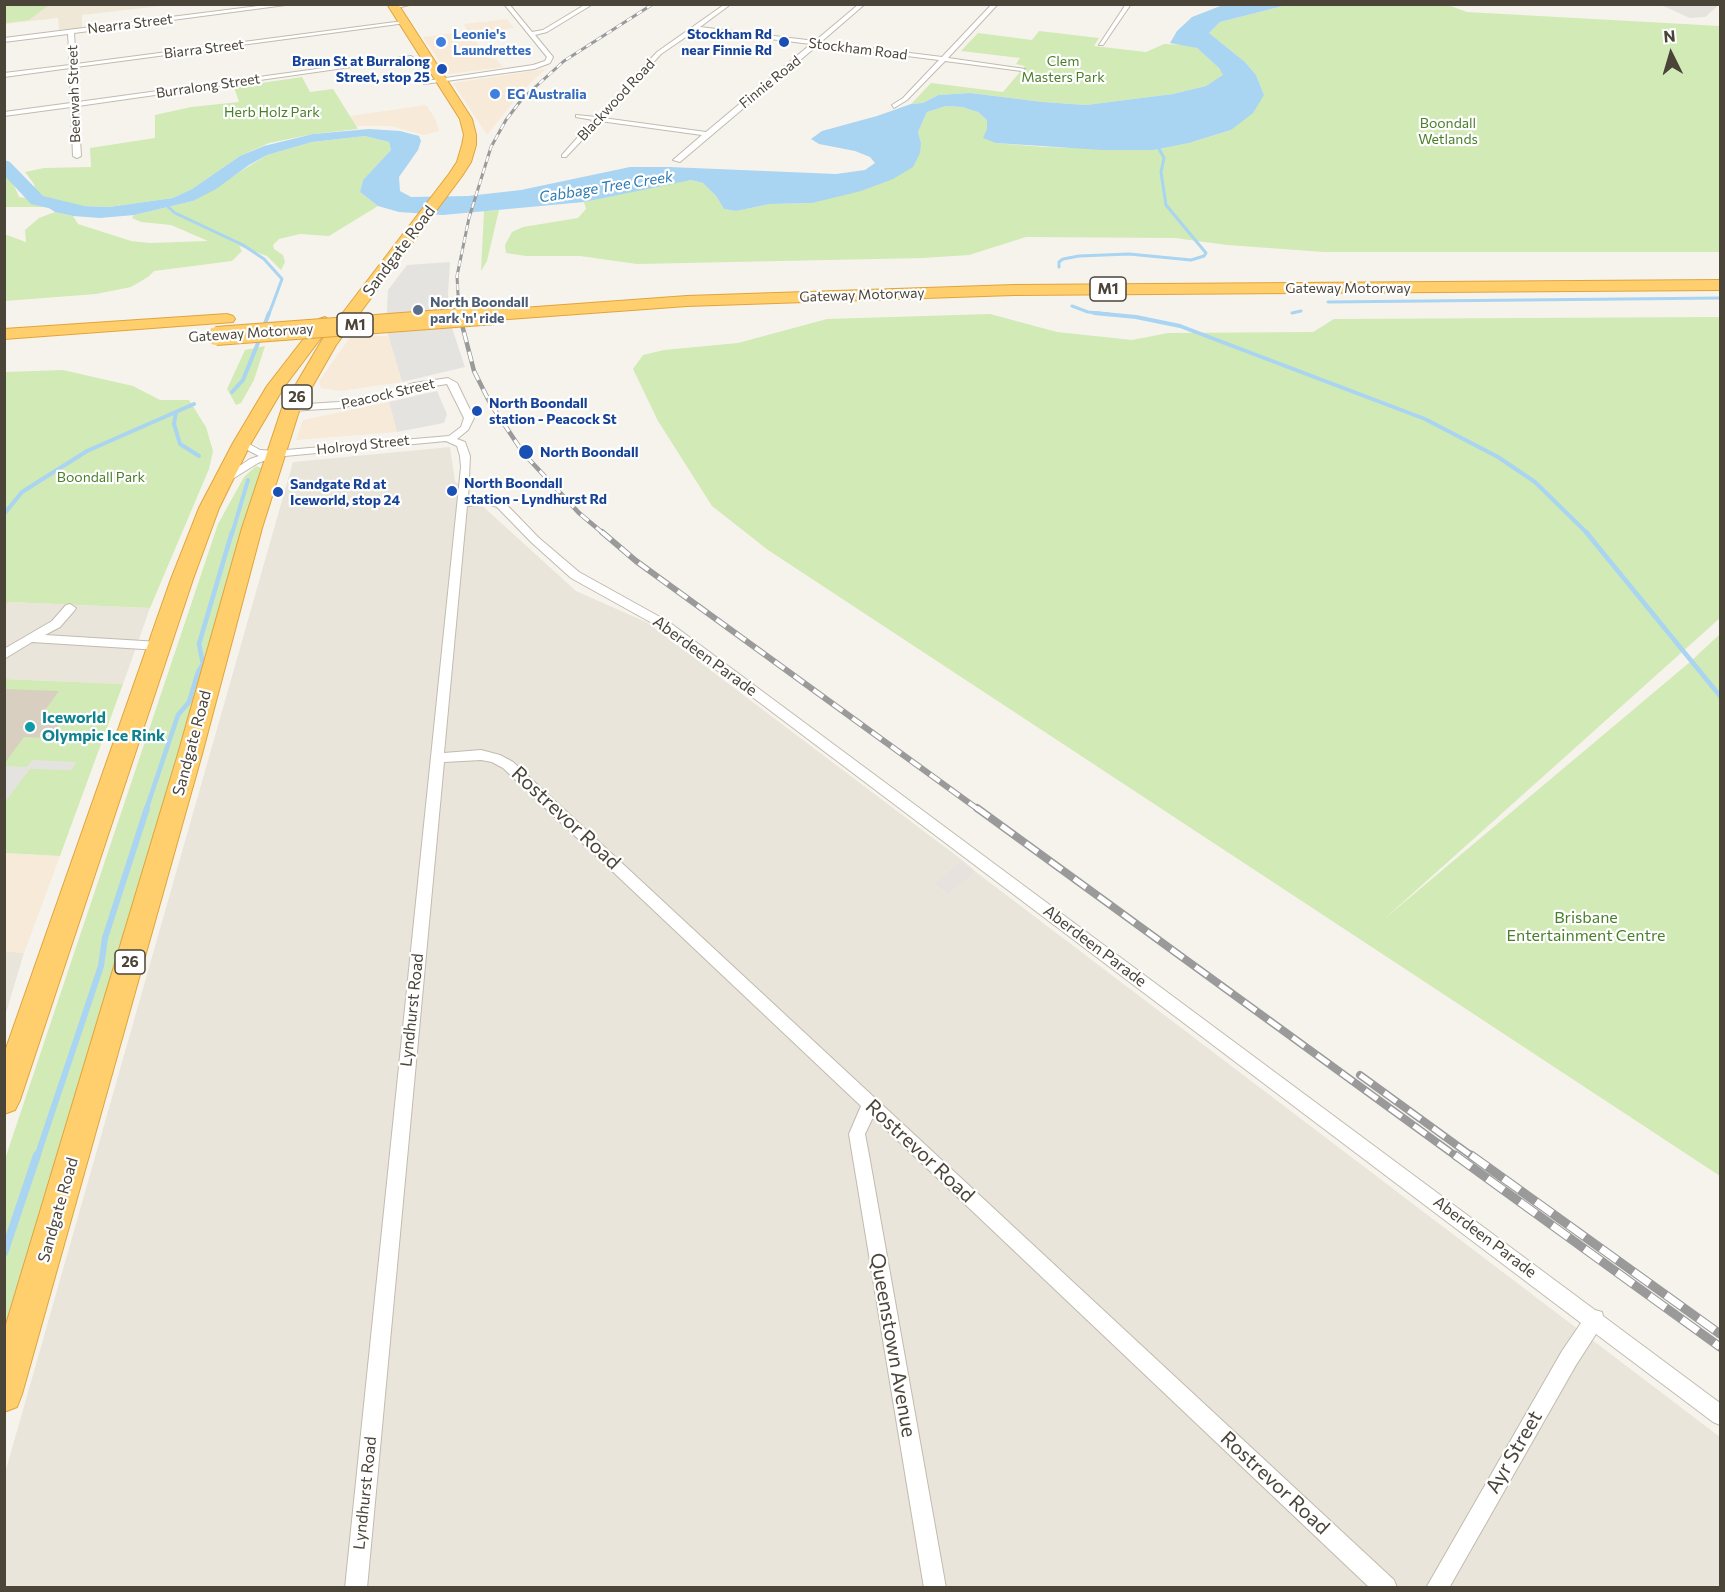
<!DOCTYPE html>
<style>
body{margin:0}
#map{position:relative;width:1725px;height:1592px;overflow:hidden;background:#f6f3ec;font-family:Commissioner,sans-serif}
canvas{display:block}
.frame{position:absolute;inset:0;border:6px solid #4b4439;pointer-events:none}
.north{position:absolute;left:1641px;top:24px;width:60px;height:60px;-webkit-text-stroke:4px #fff;paint-order:stroke;rotate:355deg;font-size:16px;font-weight:700;line-height:24px;text-align:center;color:#4b4439}
.north::after{content:'';display:block;margin:auto;width:21px;height:27px;background:#4b4439;clip-path:polygon(50% 0,100% 100%,50% 72%,0 100%)}
</style>
<div id="map">
<canvas width="1725" height="1592"></canvas>
<div class="frame"></div>
<div class="north">N</div>
</div>
<script>
const context = document.querySelector('canvas').getContext('2d');
context.lineJoin = 'round';
function fill(path, color) {
  context.fillStyle = color;
  context.fill(path, 'evenodd');
}
function shape(rows) {
  const path = new Path2D();
  for (const r of rows) {
    path.moveTo(r[0], r[1]);
    for (let i = 2; i < r.length; i += 2) path.lineTo(r[i], r[i + 1]);
  }
  return path;
}
function stroke(path, color, width, dash) {
  context.strokeStyle = color;
  context.lineWidth = width;
  context.lineCap = dash ? 'butt' : 'round';
  context.setLineDash(dash || []);
  context.stroke(path);
}
function label(font, color, halo, rows, align = 'center') {
  context.font = font + ' Commissioner,sans-serif';
  context.lineWidth = 4.5;
  context.setLineDash([]);
  context.textBaseline = 'middle';
  context.strokeStyle = halo;
  context.fillStyle = color;
  for (const [text, x, y, turn = 0] of rows) {
    context.save();
    context.translate(x, y);
    context.rotate((+turn || 0) * Math.PI / 180);
    context.textAlign = isNaN(turn) ? turn : align;
    if (halo) context.strokeText(text, 0, 0);
    context.fillText(text, 0, 0);
    context.restore();
  }
}
fill(shape([
 [450,447,455,481,576,591,648,623,962,860,933,883,948,895,976,872,1720,1437,1720,1587,5,1588,5,1473,293,462],
 [9,602,150,608,123,684,5,679,5,605],
 [5,951,24,953,5,1016]
]), '#eae5da');
fill(shape([
 [507,19,514,28,471,34,486,57,497,60,503,67,448,74,423,37,467,31,464,24],
 [546,69,523,90,487,135,453,83],
 [426,105,435,118,439,131,424,135,391,126,356,126,350,116],
 [351,336,388,336,402,382,340,391,321,388,319,381],
 [389,402,397,432,296,440,303,420],
 [4,853,60,856,24,953,5,951]
]), '#f7ead8');
fill(shape([
 [1720,4,1705,17,1690,18,1661,5],
 [962,860,976,872,948,895,933,883]
]), '#e6e2dd');
fill(shape([
 [4,5,169,5,82,15,82,28,59,30,58,18,5,24]
]), '#efe8d6');
fill(shape([
 [4,5,5,4,49,5,29,20,5,23],
 [1287,5,1448,5,1467,12,1720,26,1720,252,1324,252,1227,245,1175,238,1026,237,969,255,923,258,637,264,580,256,526,256,506,253,505,245,512,232,523,227,578,218,586,209,584,202,669,183,691,180,703,183,716,196,724,209,736,211,770,204,812,203,921,143,918,132,927,112,946,106,962,107,978,112,987,120,987,129,996,143,1043,147,1154,150,1189,143,1231,130,1264,95,1256,75,1245,62,1209,33,1220,22],
 [1039,31,1099,38,1094,46,1146,52,1164,44,1189,45,1197,48,1219,68,1224,75,1206,86,1173,94,1086,105,1043,102,970,93,938,95,923,103,911,104,931,83,1003,92,1025,66,1016,64,1020,58,961,51,978,33,1032,40],
 [302,77,310,92,333,89,358,129,313,134,269,143,240,156,192,189,173,198,109,207,81,206,39,200,48,207,5,207,4,173,13,183,19,197,37,200,34,184,25,172,44,168,91,167,90,148,155,138,155,115,191,107,239,102,234,87],
 [365,136,389,142,391,150,363,180,360,192,378,206,329,236,300,234,279,239,273,245,274,249,283,255,285,262,281,270,267,256,239,246,242,251,232,261,154,271,148,277,131,287,96,294,5,301,4,234,26,242,25,230,39,218,55,212,73,216,78,224,131,241,150,243,208,241,171,225,141,222,132,218,134,215,193,201,267,155,312,142],
 [499,210,487,261,481,271,484,211],
 [990,314,1057,332,1132,340,1168,333,1313,332,1334,319,1720,317,1720,618,1383,920,1690,662,1720,634,1720,1176,768,550,712,506,658,421,633,369,643,355,664,350,738,343,827,319],
 [265,346,254,380,241,403,236,405,227,389,245,350],
 [63,370,133,386,160,400,189,400,206,427,213,451,209,469,150,608,9,602,5,605,4,372],
 [256,466,261,468,263,476,5,1369,5,1159,218,524,244,477],
 [4,679,123,684,60,856,5,853]
]), '#d2eab5');
fill(shape([
 [450,262,448,295,451,325,465,367,402,382,386,328,388,290,407,265],
 [437,391,447,414,444,423,397,432,389,402],
 [32,760,76,762,72,770,30,769,5,802,5,766,27,767]
]), '#e5e3e0');
fill(shape([
 [1223,5,1287,5,1220,22,1209,33,1245,62,1256,75,1264,95,1253,113,1231,130,1189,143,1154,150,1102,150,996,143,983,138,987,129,987,120,978,112,962,107,946,106,927,112,918,132,921,143,920,153,913,167,893,179,861,191,812,203,770,204,736,211,724,209,716,196,703,183,691,180,584,202,443,215,399,212,378,206,360,192,363,180,391,150,389,142,365,136,312,142,267,155,249,165,216,189,193,201,134,215,100,218,73,216,55,212,37,200,81,206,109,207,173,198,192,189,240,156,264,146,313,134,369,129,400,131,419,136,421,141,418,150,399,177,400,191,411,197,468,196,521,190,630,167,669,167,836,174,865,170,875,163,870,157,855,151,819,144,811,139,822,131,877,116,911,104,923,103,938,95,970,93,1043,102,1086,105,1173,94,1206,86,1223,75,1219,68,1197,48,1170,43,1177,31,1192,17]
]), '#a9d4f2');
stroke(shape([
 [165,204,175,213,243,245,264,259,282,279,269,314],
 [1059,267,1059,262,1063,259,1079,256,1129,254,1191,260,1204,256,1206,253,1166,205,1161,172,1164,158,1156,143],
 [1328,302,1720,298],
 [1072,306,1088,312,1109,314],
 [1292,313,1301,311]
]), '#a9d4f2', 3);
stroke(shape([
 [1094,313,1136,317,1180,326,1425,419,1498,457,1535,482,1588,534],
 [263,329,269,313],
 [232,392,243,380,260,338],
 [176,412,174,424,180,444,199,456],
 [4,514,22,492,87,451,194,404],
 [232,534,248,480]
]), '#a9d4f2', 4);
stroke(shape([
 [1586,532,1720,696],
 [146,810,178,715,189,702,198,672,203,664,199,644,232,532]
]), '#a9d4f2', 4.5);
stroke(shape([
 [37,1157,101,966,105,938,147,808]
]), '#a9d4f2', 6);
stroke(shape([
 [4,1253,37,1155]
]), '#a9d4f2', 8);
fill(shape([
 [4,160,10,162,43,196,84,206,86,210,78,215,31,204,4,175,4,160]
]), '#a9d4f2');
fill(shape([
 [4,689,59,691,40,717,63,718,48,738,24,737,4,764]
]), '#d8cfc1');
const street = shape([
 [274,4,293,4,74,33,76,64,403,21,406,23,76,67,78,102,411,56,414,58,78,106,81,156,77,158,73,156,71,107,4,116,4,112,71,103,70,68,4,77,4,73,70,65,68,34,4,42,4,38,274,4],
 [398,4,413,4,393,9,390,7,398,4],
 [504,4,509,4,532,32,543,30,586,4,593,4,547,32,535,35,553,57,550,63,534,69,424,84,426,81,533,65,545,61,547,57,504,4],
 [725,4,731,4,700,27,815,41,859,4,865,4,821,42,942,57,992,4,998,4,948,58,1025,69,1022,71,945,61,907,100,894,108,892,105,903,98,939,60,818,45,680,162,673,160,702,135,600,121,566,157,562,157,562,155,593,120,576,117,576,115,597,117,657,52,725,4],
 [696,30,811,44,706,132,603,118,661,54,696,30],
 [1126,4,1131,4,1103,45,1099,45,1126,4],
 [448,378,457,383,474,418,468,430,457,439,465,442,470,456,468,499,488,498,505,503,539,538,579,572,669,622,1595,1310,1602,1312,1603,1316,1720,1403,1720,1425,1713,1422,1596,1334,1576,1365,1449,1588,1426,1588,1562,1351,1581,1323,661,628,571,578,531,542,497,507,487,504,467,506,444,753,481,750,500,755,513,762,1394,1580,1397,1588,1370,1588,873,1117,865,1134,869,1155,946,1588,924,1588,849,1134,861,1106,503,768,492,762,481,760,444,762,367,1588,345,1588,461,467,460,456,457,446,446,441,274,457,258,463,226,483,218,483,217,481,250,459,259,456,238,445,237,443,242,440,260,450,275,451,449,436,461,427,464,418,447,384,415,389,383,399,339,408,291,411,286,408,291,405,339,402,378,395,414,383,448,378],
 [70,604,76,608,74,611,60,627,45,635,159,642,165,646,159,650,32,642,4,659,4,649,52,621,66,605,70,604]
]);
const highway = shape([
 [387,4,398,4,472,119,476,135,476,145,471,162,462,176,336,345,300,408,262,528,202,754,22,1394,17,1407,4,1412,4,1331,178,754,242,528,282,408,322,340,449,174,457,162,462,145,464,135,460,119,387,4],
 [1720,280,1720,290,1014,295,687,306,495,320,487,315,495,310,687,296,1014,285,1720,280],
 [227,314,233,316,235,319,233,322,4,339,4,329,227,314],
 [325,317,333,322,284,387,251,443,219,508,193,579,20,1100,15,1110,4,1114,4,1054,171,579,199,508,233,443,267,386,319,319,325,317]
]);
stroke(street, '#c2bbae', 2);
stroke(highway, '#e0a43c', 2);
fill(street, '#fff');
fill(highway, '#ffcf6e');
const railFar4 = shape([
 [459,314,457,276,469,218,491,147,506,120,522,99,564,61,653,4]
]);
const railFar3 = shape([
 [459,313,474,371,490,403,524,454,579,513,604,534]
]);
const railFar2 = shape([
 [602,532,636,561,979,810]
]);
const railFar1 = shape([
 [977,808,1457,1157],
 [1360,1075,1473,1157]
]);
const rail = shape([
 [1455,1155,1720,1347],
 [1471,1155,1720,1334]
]);
stroke(railFar4, '#9a9a9a', 3);
stroke(railFar3, '#9a9a9a', 4.5);
stroke(railFar2, '#9a9a9a', 6);
stroke(railFar1, '#9a9a9a', 8);
stroke(rail, '#9a9a9a', 9);
stroke(railFar4, '#fff', 2, [6]);
stroke(railFar3, '#fff', 3, [10]);
stroke(railFar2, '#fff', 4, [12]);
stroke(railFar1, '#fff', 5, [15]);
stroke(rail, '#fff', 7, [20]);
const highwayBridge = shape([
 [216,336,495,315]
]);
stroke(highwayBridge, '#e0a43c', 20, []);
stroke(highwayBridge, '#ffcf6e', 18);
for (const [x, y, r, color] of [
 [441,42,6,"#3f7fe0"],
 [784,42,6,"#1a4fb4"],
 [442,69,6,"#1a4fb4"],
 [495,94,6,"#3f7fe0"],
 [418,310,6,"#5c6f8a"],
 [477,411,6,"#1a4fb4"],
 [526,452,8,"#1a4fb4"],
 [452,491,6,"#1a4fb4"],
 [278,492,6,"#1a4fb4"],
 [30,727,6,"#0f9aa8"]
]) {
  const dot = new Path2D();
  dot.arc(x, y, r, 0, 2 * Math.PI);
  context.fillStyle = color;
  context.fill(dot);
  stroke(dot, '#fff', 2);
}
label('14px', '#4b4439', '#fff', [
 ["Nearra Street",130,24,-7],
 ["Biarra Street",204,49,-7],
 ["Stockham Road",858,49,7],
 ["Finnie Road",770,82,-39],
 ["Burralong Street",208,86,-8],
 ["Beerwah Street",74,94,-92],
 ["Blackwood Road",616,100,-47],
 ["Gateway Motorway",1348,288],
 ["Gateway Motorway",862,295,-2],
 ["Gateway Motorway",251,333,-4],
 ["Peacock Street",388,394,-13],
 ["Holroyd Street",363,445,-6]
]);
label('bold 14px', '#366cbe', '#fff', [
 ["Leonie's",453,34],
 ["Laundrettes",453,50],
 ["EG Australia",507,94]
], 'left');
label('bold 14px', '#164399', '#fff', [
 ["Stockham Rd",772,34,"right"],
 ["near Finnie Rd",772,50,"right"],
 ["Braun St at Burralong",430,61,"right"],
 ["Street, stop 25",430,77,"right"],
 ["North Boondall",489,403],
 ["station - Peacock St",489,419],
 ["North Boondall",540,452],
 ["North Boondall",464,483],
 ["station - Lyndhurst Rd",464,499],
 ["Sandgate Rd at",290,484],
 ["Iceworld, stop 24",290,500]
], 'left');
label('14px', '#4a7f2a', '#fff', [
 ["Clem",1063,61],
 ["Masters Park",1063,77],
 ["Herb Holz Park",272,112],
 ["Boondall",1448,123],
 ["Wetlands",1448,139],
 ["Boondall Park",101,477]
]);
label('bold 14px', '#4e5e75', '#fff', [
 ["North Boondall",430,302],
 ["park 'n' ride",430,318]
], 'left');
label('italic 15px', '#2e7ab2', '#fff', [
 ["Cabbage Tree Creek",606,187,-9]
]);
for (const [x, y, w] of [
 [1108,289,36],
 [355,325,36],
 [297,397,30],
 [130,962,30]
]) {
  const box = new Path2D();
  box.roundRect(x - w / 2, y - 12, w, 24, 4.5);
  context.fillStyle = '#fff';
  context.fill(box);
  stroke(box, '#4b4439', 1.5);
}
label('bold 15px', '#4b4439', null, [
 ["M1",1108,289],
 ["M1",355,325],
 ["26",297,397],
 ["26",130,962]
]);
label('16px', '#4b4439', '#fff', [
 ["Sandgate Road",399,251,-53],
 ["Aberdeen Parade",705,656,36],
 ["Sandgate Road",192,743,-75],
 ["Aberdeen Parade",1095,946,37],
 ["Lyndhurst Road",412,1010,-84],
 ["Sandgate Road",58,1210,-74],
 ["Aberdeen Parade",1485,1237,37],
 ["Lyndhurst Road",365,1493,-84]
]);
label('bold 16px', '#0d838f', '#fff', [
 ["Iceworld",42,718],
 ["Olympic Ice Rink",42,736]
], 'left');
label('16px', '#4a7f2a', '#fff', [
 ["Brisbane",1586,918],
 ["Entertainment Centre",1586,936]
]);
label('20px', '#4b4439', '#fff', [
 ["Rostrevor Road",566,818,43],
 ["Rostrevor Road",920,1151,43],
 ["Queenstown Avenue",893,1345,80],
 ["Ayr Street",1514,1452,-60],
 ["Rostrevor Road",1275,1483,43]
]);
</script>
